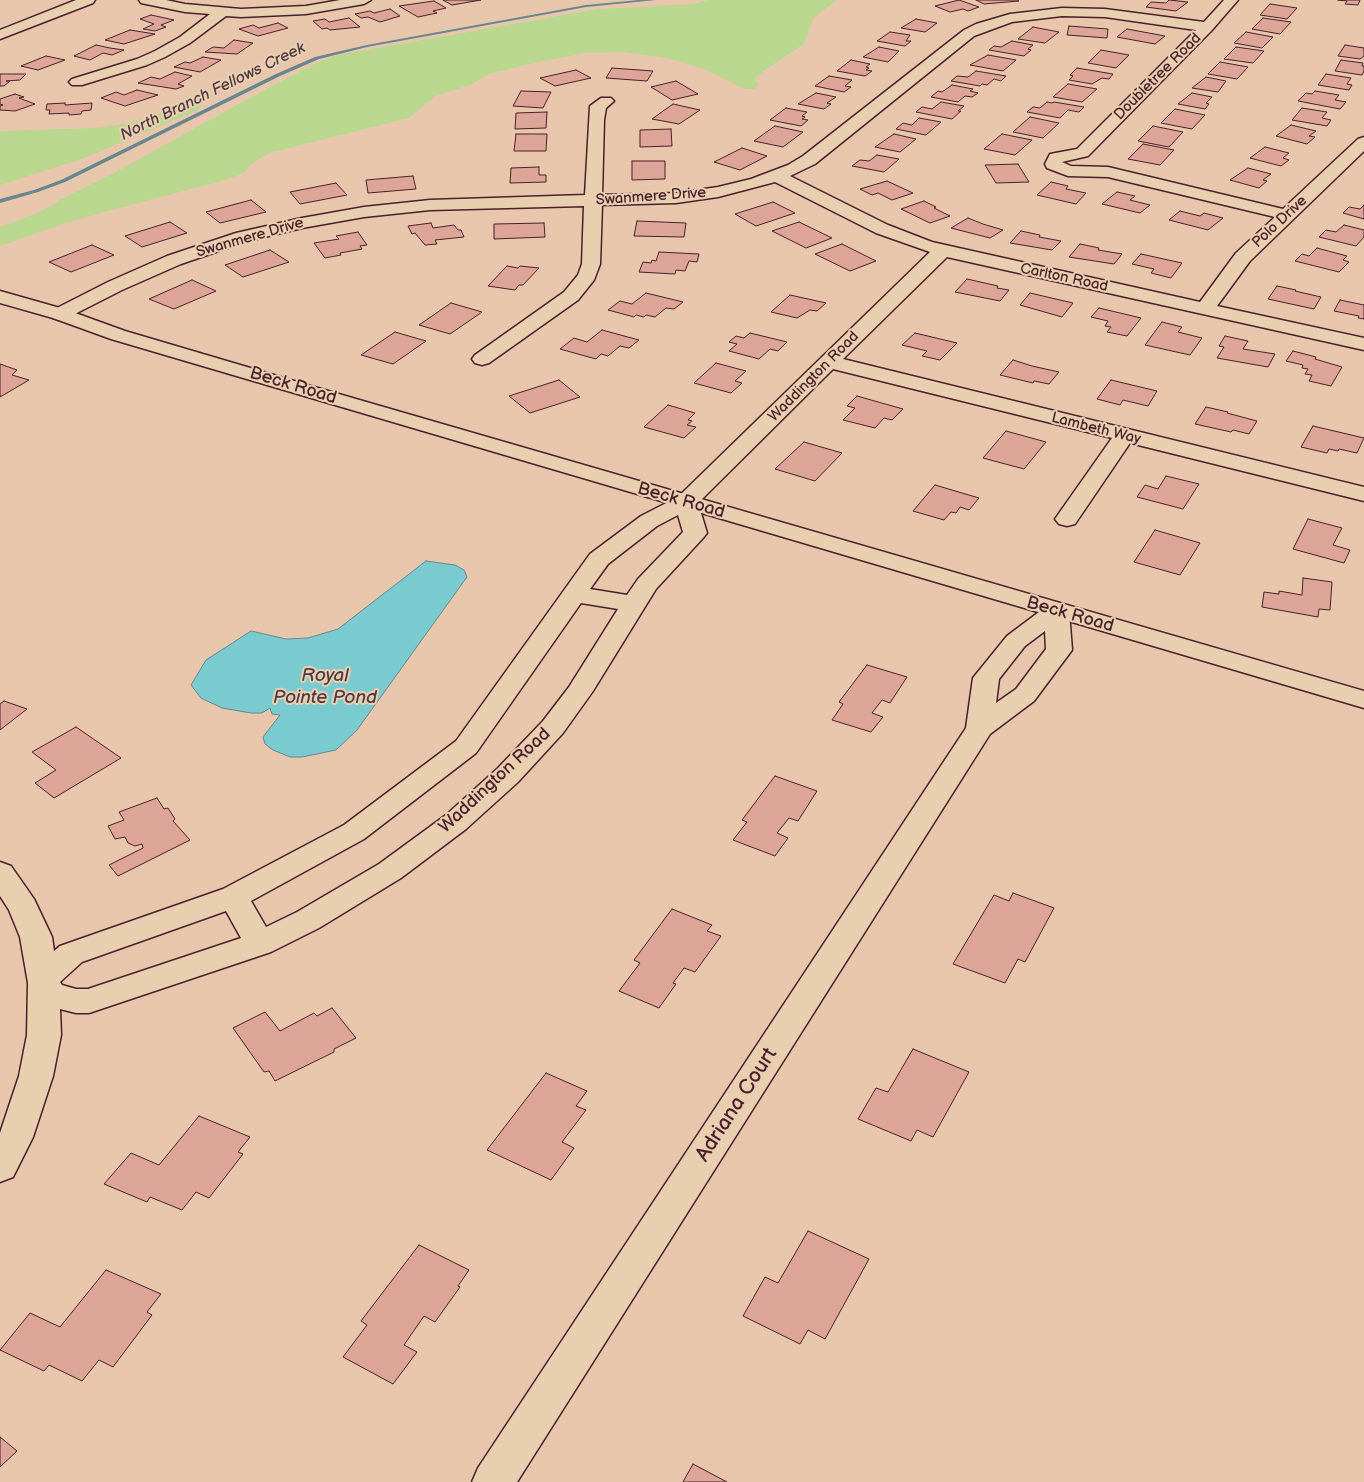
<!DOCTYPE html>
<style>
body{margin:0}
canvas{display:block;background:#e8c6ac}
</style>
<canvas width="1364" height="1482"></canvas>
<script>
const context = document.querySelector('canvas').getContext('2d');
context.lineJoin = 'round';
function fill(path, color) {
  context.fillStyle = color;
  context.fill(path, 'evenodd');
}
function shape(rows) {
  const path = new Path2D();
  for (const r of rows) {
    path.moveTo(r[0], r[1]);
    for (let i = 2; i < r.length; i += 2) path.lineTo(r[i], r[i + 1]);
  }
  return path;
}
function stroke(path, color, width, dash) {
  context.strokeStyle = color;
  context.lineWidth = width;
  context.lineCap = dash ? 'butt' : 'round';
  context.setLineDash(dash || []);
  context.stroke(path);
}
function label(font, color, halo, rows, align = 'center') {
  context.font = font + ' "Balsamiq Sans",sans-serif';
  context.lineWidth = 4;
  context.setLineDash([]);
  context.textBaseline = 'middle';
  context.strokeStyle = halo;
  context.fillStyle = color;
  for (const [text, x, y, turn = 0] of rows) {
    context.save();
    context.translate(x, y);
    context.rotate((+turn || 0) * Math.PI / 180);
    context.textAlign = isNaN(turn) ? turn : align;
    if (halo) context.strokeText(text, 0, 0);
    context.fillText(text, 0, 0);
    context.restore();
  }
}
fill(shape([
 [708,0,837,0,813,18,804,44,762,72,754,80,759,84,754,89,745,89,704,69,667,58,622,52,586,53,533,63,489,74,470,85,435,96,409,118,269,153,250,165,245,172,228,179,75,220,0,246,0,227,35,214,55,204,58,201,108,176,259,93,314,64,338,55,598,9,693,4],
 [187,102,202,105,198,110,82,159,0,185,0,131,94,128,119,125,146,118]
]), '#b9d78f');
const water = shape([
 [426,561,455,565,464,570,467,577,357,730,336,750,302,757,290,757,273,750,265,744,263,737,280,715,272,714,270,708,262,713,251,713,222,708,201,698,191,685,206,660,251,631,286,639,308,638,338,629,426,561]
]);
fill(water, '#7acbd0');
stroke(water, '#67868e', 1);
fill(shape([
 [639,0,656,0,586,7,367,47,319,59,280,76,65,182,38,192,0,203,0,199,34,190,61,180,276,74,315,57,367,45,586,5,639,0]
]), '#67868e');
const building = shape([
 [443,0,481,0,452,5,443,0],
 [959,0,979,7,968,11,963,9,950,12,935,6,959,0],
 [976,0,1017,0,1019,1,984,4,976,0],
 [1169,0,1188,2,1176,11,1146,7,1151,2,1166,3,1169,0],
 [1338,0,1360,0,1358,5,1345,4,1347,1,1338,0],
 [434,1,446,8,433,11,437,13,418,17,399,6,434,1],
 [1270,4,1297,8,1287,19,1260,15,1270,4],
 [390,9,400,16,380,22,368,17,361,18,355,14,370,11,374,13,390,9],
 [151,15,174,20,161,25,166,27,155,31,143,29,154,24,140,19,151,15],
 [349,18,360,27,330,30,327,28,322,29,313,21,325,19,329,22,349,18],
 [1263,18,1291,22,1280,34,1252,29,1263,18],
 [916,19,937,23,925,32,901,28,916,19],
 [278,23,288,28,258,36,239,29,253,25,259,28,278,23],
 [1069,26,1108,29,1107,38,1067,35,1069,26],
 [1033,27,1059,32,1045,43,1018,39,1033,27],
 [1127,29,1165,36,1155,44,1117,37,1127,29],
 [130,30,155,34,124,44,105,40,130,30],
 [890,32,910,35,906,41,911,41,905,46,877,41,890,32],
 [1246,32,1273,37,1262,48,1234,43,1246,32],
 [234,40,253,43,237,54,205,52,213,47,224,48,234,40],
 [1012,41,1033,45,1028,49,1031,50,1024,56,989,50,994,46,1001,47,1012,41],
 [96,45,110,48,124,50,112,55,103,53,90,60,74,56,96,45],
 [1345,45,1364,48,1364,56,1360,59,1338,56,1345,45],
 [879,47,899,51,888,62,863,57,879,47],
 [1236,47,1264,51,1253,63,1224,59,1236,47],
 [1101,50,1129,55,1116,68,1088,63,1101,50],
 [988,55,1016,60,1003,71,970,65,988,55],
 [46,56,65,60,38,70,21,66,46,56],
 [203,57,221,60,200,72,174,67,185,62,190,63,203,57],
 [851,60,870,64,866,67,869,68,866,70,872,71,865,76,837,71,851,60],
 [1341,60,1363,63,1362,66,1364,66,1364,71,1362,75,1335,71,1341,60],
 [1220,62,1248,67,1237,79,1208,74,1220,62],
 [612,68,653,71,647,81,606,78,612,68],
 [1077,68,1113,74,1109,79,1102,78,1092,84,1069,80,1073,76,1070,75,1077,68],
 [576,70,591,78,555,86,540,78,576,70],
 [976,71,1006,76,1001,81,994,79,987,85,982,84,980,86,951,81,957,76,968,77,976,71],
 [175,72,192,76,178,84,184,86,176,89,138,83,151,77,160,79,175,72],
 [0,74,26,74,20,80,6,81,10,81,4,86,0,86,0,74],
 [1326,74,1351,78,1347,84,1352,85,1349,90,1318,85,1326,74],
 [829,76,852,80,845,86,851,87,844,92,815,86,829,76],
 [1206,77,1226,81,1218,92,1192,88,1206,77],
 [676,81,698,94,672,100,651,87,676,81],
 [1068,84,1097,89,1082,102,1053,97,1068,84],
 [952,85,973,89,970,91,978,93,972,97,965,96,958,102,931,97,938,91,942,92,952,85],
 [137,90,158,95,125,106,101,98,116,92,124,95,137,90],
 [521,91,551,92,543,108,513,106,521,91],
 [1315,91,1339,95,1335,100,1346,102,1340,109,1298,101,1306,93,1312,94,1315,91],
 [816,93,836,97,827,103,831,104,824,109,798,104,816,93],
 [1192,93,1212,97,1206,103,1209,104,1205,109,1178,104,1192,93],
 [15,94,24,97,19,98,35,104,15,111,0,110,0,106,3,105,0,104,0,99,15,94],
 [941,102,964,106,958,111,961,111,952,119,916,112,922,107,932,109,941,102],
 [1047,102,1052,103,1054,102,1084,107,1079,112,1068,110,1060,118,1027,112,1033,107,1040,108,1047,102],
 [65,103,65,105,92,103,91,110,82,111,81,114,69,115,69,113,49,114,50,110,46,110,47,104,65,103],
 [673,104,700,110,679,124,652,119,673,104],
 [786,108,807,112,802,116,805,117,802,119,808,120,801,126,770,120,786,108],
 [1302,108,1327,112,1322,118,1331,120,1327,126,1292,120,1302,108],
 [1175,109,1205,115,1192,129,1161,123,1175,109],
 [547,112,546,128,515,129,516,113,547,112],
 [1030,117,1059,123,1043,138,1013,132,1030,117],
 [919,118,941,122,926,135,896,129,903,123,912,125,919,118],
 [1291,125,1316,131,1309,136,1315,137,1307,144,1276,136,1291,125],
 [775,126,803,132,783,147,754,141,775,126],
 [1153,126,1183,132,1169,147,1138,141,1153,126],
 [671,129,672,146,640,147,640,130,671,129],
 [516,134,547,134,546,151,514,151,516,134],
 [894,134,916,139,900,152,875,147,894,134],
 [1002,134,1032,140,1015,155,984,149,1002,134],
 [1143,144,1174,150,1160,165,1128,159,1143,144],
 [1265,147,1289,153,1283,158,1289,160,1281,166,1250,158,1265,147],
 [742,148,767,156,740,170,714,162,742,148],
 [877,155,899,159,884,172,852,166,860,160,869,161,877,155],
 [632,161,665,161,665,179,632,180,632,161],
 [1018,164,1029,182,996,183,985,165,1018,164],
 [539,167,539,175,546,175,546,182,510,183,511,168,539,167],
 [1248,168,1271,174,1263,180,1267,181,1259,188,1230,180,1248,168],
 [413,176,416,189,368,193,366,180,413,176],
 [887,181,913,193,892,200,878,193,872,195,860,189,887,181],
 [1051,182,1068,186,1066,189,1086,193,1076,204,1037,195,1051,182],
 [336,183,347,195,300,204,290,192,336,183],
 [1117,192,1135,196,1130,200,1150,205,1140,213,1102,204,1117,192],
 [251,200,266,212,220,223,206,212,251,200],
 [924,201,936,207,934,208,950,216,930,223,901,209,924,201],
 [773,202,795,213,756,226,735,214,773,202],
 [1364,205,1364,219,1343,213,1349,207,1360,209,1364,205],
 [1180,211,1200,216,1204,213,1223,218,1208,230,1169,220,1180,211],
 [968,218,983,224,1003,230,990,238,951,228,968,218],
 [637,221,686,223,684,237,634,236,637,221],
 [170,222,187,233,142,247,125,236,170,222],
 [799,222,832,238,806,248,772,231,799,222],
 [431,223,433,228,454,225,458,230,461,230,464,237,435,240,437,244,425,245,415,233,412,234,408,226,431,223],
 [544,223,545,237,494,239,494,224,544,223],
 [1344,225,1364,230,1364,237,1356,246,1319,237,1326,230,1336,232,1344,225],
 [1021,231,1040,235,1039,237,1061,241,1052,250,1010,243,1021,231],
 [358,232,367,245,360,246,362,249,340,253,341,255,325,258,314,243,339,239,336,236,358,232],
 [842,244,876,261,850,271,815,254,842,244],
 [1080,244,1099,248,1098,250,1122,254,1114,264,1069,257,1080,244],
 [92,245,114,255,71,272,49,262,92,245],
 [1317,248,1347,256,1343,260,1349,262,1339,272,1295,261,1302,254,1309,256,1317,248],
 [270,250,289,262,243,277,225,265,270,250],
 [659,252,699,254,697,262,689,261,685,271,676,270,675,274,639,272,643,262,651,263,652,260,656,261,659,252],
 [1141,254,1182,263,1171,278,1151,273,1154,269,1132,264,1141,254],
 [507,266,518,268,520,266,539,268,523,285,519,285,515,290,488,286,507,266],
 [967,279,998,286,997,288,1009,290,1000,301,955,292,967,279],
 [192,280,216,291,174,309,149,299,192,280],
 [1277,286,1296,290,1295,291,1321,297,1314,309,1268,299,1277,286],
 [646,293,683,302,674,309,666,308,655,317,646,315,644,317,636,315,634,317,608,310,620,301,632,304,646,293],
 [1030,293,1073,303,1062,317,1020,305,1030,293],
 [790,295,826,303,817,311,810,310,797,318,771,312,790,295],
 [1340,300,1364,305,1364,319,1358,318,1359,316,1334,311,1340,300],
 [451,303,482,312,450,334,419,325,451,303],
 [1099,308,1141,318,1127,336,1107,332,1111,327,1105,326,1108,321,1091,317,1099,308],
 [1162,322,1182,327,1178,332,1202,338,1190,355,1145,345,1162,322],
 [602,330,639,340,629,348,620,346,608,356,601,354,596,359,560,349,574,338,587,342,602,330],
 [395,332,426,341,393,364,361,355,395,332],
 [750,333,787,342,778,351,770,349,759,359,729,351,737,344,729,342,736,336,744,338,750,333],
 [915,333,957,343,940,360,922,356,927,351,902,345,915,333],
 [1225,336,1248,341,1243,349,1275,354,1268,367,1217,358,1224,347,1219,346,1225,336],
 [1293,351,1316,357,1315,359,1342,367,1331,386,1309,381,1312,375,1305,374,1308,369,1302,368,1303,365,1286,361,1293,351],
 [1013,360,1032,366,1059,372,1049,384,1034,381,1033,383,1000,375,1013,360],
 [716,363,746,371,735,381,742,383,731,393,694,383,716,363],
 [0,364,17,370,12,375,29,380,0,397,0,364],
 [559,380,580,397,530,413,509,396,559,380],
 [1111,380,1157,391,1148,406,1123,400,1120,405,1097,399,1111,380],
 [857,396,903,409,892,420,884,418,875,428,843,420,855,408,847,406,857,396],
 [668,405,695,413,688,420,692,421,687,425,696,427,684,438,644,427,668,405],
 [1206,407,1228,412,1227,413,1257,421,1249,434,1233,430,1231,432,1195,424,1206,407],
 [1313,426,1364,438,1357,453,1339,449,1338,451,1329,449,1327,453,1301,447,1313,426],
 [1006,431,1046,442,1024,469,983,458,1006,431],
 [804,442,842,453,815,481,775,469,804,442],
 [1166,476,1199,484,1183,509,1137,497,1145,485,1158,489,1166,476],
 [935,485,979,498,969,510,960,507,956,513,951,512,944,520,913,511,935,485],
 [1308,519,1342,528,1333,545,1350,550,1344,563,1293,549,1308,519],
 [1155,530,1200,543,1180,575,1134,562,1155,530],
 [1303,578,1332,582,1330,610,1319,609,1318,617,1262,607,1264,592,1279,594,1279,591,1302,595,1303,578],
 [867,665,907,677,890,703,882,700,872,713,883,717,871,732,832,720,843,704,839,702,867,665],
 [4,701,27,709,0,730,0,704,4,701],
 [76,727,121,758,54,798,35,783,56,770,32,752,76,727],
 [775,776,817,791,798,821,789,818,777,833,788,838,775,856,733,840,747,822,742,820,775,776],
 [157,798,164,809,168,808,175,819,173,821,190,840,118,876,109,865,143,848,142,844,135,846,128,843,125,837,115,839,108,826,124,820,119,812,157,798],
 [1013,893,1054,908,1025,962,1018,959,1005,983,953,964,994,895,1009,901,1013,893],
 [672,909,712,925,707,931,721,936,695,972,684,968,673,983,676,984,659,1008,619,991,640,963,634,960,672,909],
 [332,1008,356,1038,334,1049,334,1052,275,1081,269,1071,264,1072,233,1028,265,1012,280,1031,314,1013,317,1016,332,1008],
 [913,1049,969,1072,933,1137,917,1130,911,1141,858,1119,876,1088,888,1092,913,1049],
 [546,1073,587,1091,576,1106,586,1110,562,1142,574,1148,551,1180,487,1150,546,1073],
 [199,1116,250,1137,238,1152,243,1154,209,1198,196,1192,182,1210,150,1197,147,1202,104,1184,131,1153,159,1165,199,1116],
 [808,1231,869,1259,825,1339,808,1330,800,1344,743,1316,765,1277,778,1283,808,1231],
 [419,1245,469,1270,458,1286,460,1287,435,1322,424,1316,404,1345,417,1352,393,1384,343,1357,367,1325,361,1321,419,1245],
 [106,1270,161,1294,147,1312,152,1315,113,1367,99,1360,82,1381,49,1365,44,1371,0,1350,30,1313,60,1327,106,1270],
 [0,1437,17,1451,0,1467,0,1437],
 [693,1464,727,1482,683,1482,693,1464]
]);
fill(building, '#dca598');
stroke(building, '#4a1f2b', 1);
const minor = shape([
 [139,0,166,0,185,4,241,9,306,6,340,0,371,0,364,4,306,14,241,17,226,16,190,43,165,57,147,65,82,85,72,85,69,82,72,79,137,59,155,51,180,37,210,14,185,12,141,3,139,0],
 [1224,0,1238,0,1212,30,1088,156,1062,162,1071,166,1108,167,1283,209,1358,139,1364,137,1364,151,1250,261,1217,306,1364,338,1364,350,947,257,843,359,1364,487,1364,501,1130,443,1075,524,1067,526,1059,524,1055,519,1112,438,833,369,698,503,707,533,703,538,656,589,593,691,563,733,518,782,466,829,401,878,319,928,271,952,89,1013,76,1013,60,1009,61,1035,53,1076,33,1137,13,1177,0,1182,0,1133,19,1076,27,1035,28,983,20,937,9,910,0,896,0,862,11,866,34,899,52,937,54,951,60,946,223,889,344,825,456,741,590,554,641,516,678,497,930,252,876,233,775,182,718,197,676,203,602,205,600,264,594,280,578,300,489,363,482,365,475,363,472,359,475,355,564,292,578,275,582,264,584,206,430,210,364,217,302,228,248,241,181,264,122,290,67,318,60,320,53,318,50,314,53,310,108,282,167,256,236,233,302,218,364,207,430,200,585,195,590,106,601,98,611,98,614,101,606,108,604,120,602,195,676,193,718,187,751,179,788,165,803,156,964,30,976,24,1010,14,1062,8,1105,9,1204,22,1224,0],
 [1062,16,1105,17,1196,30,1077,149,1050,154,1045,164,1047,168,1068,176,1108,177,1275,217,1236,253,1200,302,932,242,888,225,790,176,815,164,974,36,1012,22,1062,16],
 [678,515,683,532,638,579,627,595,590,589,608,564,657,526,678,515],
 [581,603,618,609,569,687,543,721,498,768,446,815,379,864,297,912,266,927,251,901,364,839,476,753,581,603],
 [226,911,241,938,88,989,76,989,62,985,60,982,82,962,226,911],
 [1056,603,1065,606,1069,611,1072,650,1034,701,990,734,517,1482,472,1482,478,1468,966,728,973,678,1007,636,1047,606,1056,603],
 [1045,631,1046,649,1016,689,996,703,999,679,1025,646,1045,631]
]);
const major = shape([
 [76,0,95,0,93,3,0,39,0,30,76,0],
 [0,291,67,310,125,331,318,388,1364,691,1364,708,111,339,53,318,0,303,0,291]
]);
stroke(minor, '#4a1f2b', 3);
stroke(major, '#4a1f2b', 3);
fill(minor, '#e8cfb0');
fill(major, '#e8cfb0');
label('15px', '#4a1f2b', '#e8cfb0', [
 ["Doubletree Road",1158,77,-45],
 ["Swanmere Drive",651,197,-4],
 ["Polo Drive",1280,222,-43],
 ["Swanmere Drive",250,238,-16],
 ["Carlton Road",1064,278,12],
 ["Waddington Road",814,377,-45],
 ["Lambeth Way",1096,429,14]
]);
label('italic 16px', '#513944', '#e8cfb0', [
 ["North Branch Fellows Creek",213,92,-26]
]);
label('18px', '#4a1f2b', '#e8cfb0', [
 ["Beck Road",293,386,17],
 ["Beck Road",681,501,16],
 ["Beck Road",1070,615,16],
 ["Waddington Road",495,781,-43]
]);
label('italic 19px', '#513944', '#e8cfb0', [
 ["Royal",325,676],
 ["Pointe Pond",325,698]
]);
label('21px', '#4a1f2b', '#e8cfb0', [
 ["Adriana Court",737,1105,-57]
]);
</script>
